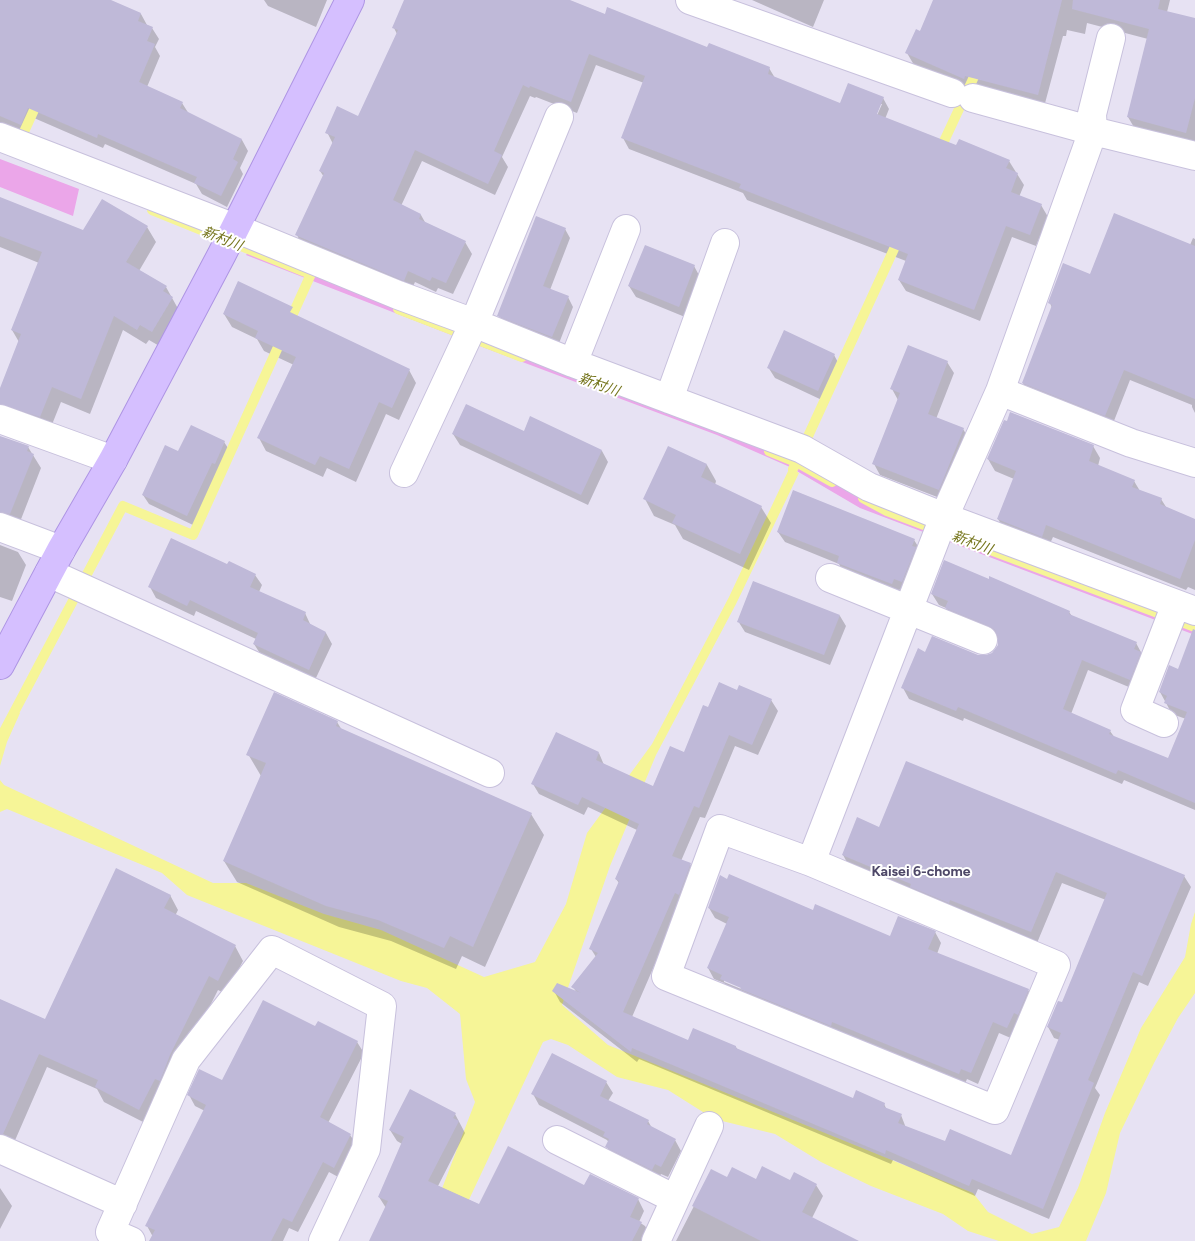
<!DOCTYPE html>
<meta charset="utf-8">
<style>
body{margin:0}
canvas{display:block;background:#e7e2f3}
</style>
<canvas width="1195" height="1241"></canvas>
<script>
const context = document.querySelector('canvas').getContext('2d');
context.lineJoin = 'round';
function fill(path, color) {
  context.fillStyle = color;
  context.fill(path, 'evenodd');
}
function shape(rows) {
  const path = new Path2D();
  for (const r of rows) {
    path.moveTo(r[0], r[1]);
    for (let i = 2; i < r.length; i += 2) path.lineTo(r[i], r[i + 1]);
  }
  return path;
}
function stroke(path, color, width, dash) {
  context.strokeStyle = color;
  context.lineWidth = width;
  context.lineCap = dash ? 'butt' : 'round';
  context.setLineDash(dash || []);
  context.stroke(path);
}
function label(font, color, halo, rows, align = 'center') {
  context.font = font + ' Figtree,"Noto Sans JP",sans-serif';
  context.lineWidth = 4;
  context.setLineDash([]);
  context.textBaseline = 'middle';
  context.strokeStyle = halo;
  context.fillStyle = color;
  for (const [text, x, y, turn = 0] of rows) {
    context.save();
    context.translate(x, y);
    context.rotate((+turn || 0) * Math.PI / 180);
    context.textAlign = isNaN(turn) ? turn : align;
    if (halo) context.strokeText(text, 0, 0);
    context.fillText(text, 0, 0);
    context.restore();
  }
}
fill(shape([
 [0,159,79,189,73,216,0,187],
 [253,245,1195,620,1195,635,860,508,790,467,717,435,485,348,246,255]
]), '#eba6e9');
fill(shape([
 [790,467,799,473,736,604,656,755,610,866,562,1005,608,1045,973,1193,988,1212,1032,1234,1059,1227,1078,1188,1105,1113,1141,1028,1185,957,1191,924,1195,912,1195,993,1178,1018,1154,1063,1120,1133,1106,1193,1086,1241,999,1241,968,1231,943,1214,871,1186,821,1162,775,1134,714,1119,668,1090,617,1077,568,1045,551,1039,543,1042,466,1206,422,1241,475,1102,466,1079,460,1014,427,988,401,981,187,895,162,873,7,809,0,812,0,780,4,785,213,883,246,883,324,914,381,930,484,977,535,962,566,904,587,833,652,744,729,597],
 [14,707,20,713,7,742,0,766,0,731]
]), '#f6f597');
fill(shape([
 [0,0,108,0,141,14,147,25,152,28,159,39,155,47,160,56,147,87,182,103,189,114,242,140,248,151,240,168,243,174,227,207,202,194,196,184,105,144,103,148,34,118,27,135,0,134],
 [264,0,327,0,316,27,268,6],
 [406,0,567,0,606,15,769,68,775,78,841,104,883,98,889,109,885,119,957,147,1009,161,1024,185,1019,197,1041,205,1048,217,1036,246,1012,237,980,321,906,291,899,280,906,261,747,200,743,193,629,149,623,138,644,83,596,65,577,113,536,97,535,98,530,96,502,157,508,167,495,195,422,161,401,206,421,215,426,224,465,242,472,254,453,294,438,288,436,292,415,282,411,291,303,247,297,235,324,177,320,171,333,144,327,132,359,117,397,34,394,28],
 [879,104,882,104,875,120],
 [752,0,824,0,813,27],
 [935,0,1170,0,1167,12,1195,19,1195,144,1135,129,1128,117,1148,39,1087,23,1085,34,1067,30,1066,36,1063,36,1044,107,971,90,914,65,907,53,920,32],
 [0,198,84,232,147,227,156,242,139,271,166,287,181,314,161,347,149,340,146,344,123,330,90,414,61,402,49,432,0,415,0,391,19,342,12,330,39,263,0,247],
 [565,229,570,238,550,290,568,297,573,307,558,346,504,325,499,315],
 [1193,238,1195,239,1195,413,1192,407,1192,405,1130,380,1112,426,1029,394,1023,383,1052,308,1050,303,1091,275,1190,245],
 [694,266,700,277,685,317,636,297,629,286],
 [292,307,298,318,409,370,416,383,399,420,386,414,356,482,327,468,323,477,266,451,259,438,294,365,264,351,257,339,232,327,224,314],
 [834,355,840,366,824,401,775,378,768,367],
 [947,362,954,373,936,419,963,429,969,439,945,500,880,475,874,464,898,400,892,389],
 [524,433,602,451,608,462,588,505,460,445,453,434],
 [0,437,28,447,41,468,18,527,0,527],
 [224,442,230,451,220,472,218,471,193,525,149,504,143,495,179,452],
 [1093,446,1100,458,1098,466,1134,481,1140,491,1161,499,1168,510,1195,521,1195,590,1188,587,1186,590,1053,537,1048,548,1005,531,998,519,1014,479,995,471,988,459],
 [668,448,707,465,716,481,715,485,761,507,771,523,749,570,683,539,675,525,654,516,645,499],
 [778,532,914,540,921,551,908,592,900,589,898,594,844,574,839,564,785,542],
 [0,545,18,552,26,565,12,601,0,597],
 [228,566,255,575,262,585,259,592,305,613,311,626,326,633,332,644,315,680,261,655,254,644,256,639,196,611,194,616,156,598,150,587],
 [932,594,1069,612,1072,616,1136,643,1142,654,1136,690,1088,670,1071,714,1110,731,1115,738,1169,760,1186,719,1172,714,1160,692,1195,673,1195,810,1124,780,1122,784,964,718,963,721,909,699,903,688,926,653,986,657,993,654,998,647,999,639,952,618,946,608,939,605],
 [840,616,846,626,830,665,745,632,738,621],
 [738,691,771,700,778,711,758,755,735,746,705,818,700,817,681,861,690,864,696,875,681,904,632,1017,688,1042,736,1047,738,1050,853,1100,884,1104,887,1110,901,1115,906,1128,945,1143,1011,1157,1060,1040,1054,1038,1048,1027,1063,1004,1106,900,1062,883,1037,943,849,866,843,855,880,828,1184,876,1191,887,1148,986,1139,982,1095,1088,1100,1095,1049,1219,978,1189,975,1196,893,1160,891,1164,639,1059,637,1062,560,1002,554,991,577,993,573,987,596,957,591,949,619,883,616,879,637,830,588,807,584,815,539,794,533,784,599,753,604,765,654,788,684,754,709,708],
 [337,722,342,730,531,814,544,835,485,967,462,956,456,969,391,941,339,927,237,882,224,861,261,776,248,754],
 [170,895,178,910,175,916,235,946,243,961,226,994,218,990,178,1070,147,1124,104,1102,97,1089,47,1067,13,1145,0,1139,0,1000,46,1020],
 [709,908,814,911,891,937,935,932,941,943,937,954,1028,990,1035,1000,1013,1039,999,1033,978,1084,967,1079,965,1084,728,990,724,983,714,979,708,968,727,924,715,918],
 [724,979,747,989,746,991,724,982],
 [315,1028,357,1042,364,1053,328,1123,350,1135,357,1145,340,1178,329,1172,298,1232,289,1228,283,1241,158,1241,153,1237,147,1226,205,1111,195,1106,189,1095,223,1082],
 [606,1082,613,1093,608,1101,648,1121,652,1128,675,1140,681,1151,668,1177,661,1174,658,1180,613,1158,607,1147,609,1143,607,1140,539,1105,533,1094],
 [455,1114,465,1133,438,1186,480,1205,584,1187,638,1199,644,1211,639,1222,645,1226,652,1237,651,1241,370,1241,386,1208,379,1197,402,1144,397,1141,390,1130],
 [712,1171,728,1178,816,1185,823,1196,812,1218,853,1241,674,1241,676,1241],
 [0,1188,12,1206,0,1229]
]), '#0003');
stroke(shape([
 [23,134,39,99],
 [939,152,979,66],
 [152,210,308,273],
 [398,309,522,357],
 [769,451,796,462,832,482],
 [793,469,899,238],
 [863,498,887,511,1195,627],
 [0,739,123,506,193,535,311,274]
]), '#f6f597', 10);
fill(shape([
 [0,0,111,0,141,13,138,21,153,27,147,41,155,44,139,82,183,102,180,108,242,139,233,159,238,162,221,196,194,183,197,177,98,134,97,138,28,108,21,125,0,116],
 [404,0,570,0,605,14,607,7,707,47,709,43,770,67,768,74,840,103,848,83,884,97,877,114,956,145,959,139,1010,160,1006,168,1018,173,1011,192,1042,204,1030,235,1006,226,974,310,898,280,908,254,739,188,741,184,621,138,645,76,589,54,571,102,530,86,529,88,523,85,494,151,502,155,488,184,415,150,393,200,421,214,419,219,466,241,446,283,432,277,430,281,408,271,404,281,295,235,324,173,319,171,335,137,325,133,337,106,358,116,398,30,392,28],
 [933,0,1062,0,1038,95,965,76,964,79,905,53,916,29,920,31],
 [1073,0,1160,0,1158,9,1195,18,1195,98,1186,133,1127,117,1149,29,1072,9],
 [0,197,83,230,102,199,148,226,126,262,167,286,163,291,173,297,152,332,140,325,137,330,114,316,81,399,52,387,40,417,0,404,0,388,21,334,11,330,42,252,0,236],
 [1114,213,1195,246,1195,399,1124,370,1105,416,1022,383,1052,305,1048,303,1063,263,1090,274],
 [536,216,566,228,543,286,569,296,552,337,497,316],
 [645,245,695,265,679,307,628,286],
 [238,281,293,307,290,312,410,369,392,408,379,402,349,469,320,456,315,465,257,438,296,357,255,338,258,331,223,314],
 [784,330,835,354,818,391,767,368],
 [908,345,948,361,928,414,964,428,939,490,872,464,900,393,890,389],
 [466,404,524,431,530,416,602,450,581,495,452,434],
 [1010,412,1094,445,1089,461,1135,480,1132,487,1162,498,1160,504,1195,519,1195,540,1180,579,1046,525,1042,537,997,519,1016,471,987,459,1004,420,1007,421],
 [191,425,225,441,215,464,212,463,187,516,142,495,165,445,178,451],
 [0,436,29,446,27,451,34,454,10,514,0,512],
 [668,446,707,464,701,477,762,506,740,554,672,523,676,515,643,499],
 [793,490,915,539,912,546,916,547,902,582,894,579,892,584,837,563,839,556,777,532],
 [171,538,227,564,229,561,256,574,250,587,306,612,303,620,326,632,309,670,253,644,258,633,190,600,187,606,148,587],
 [944,560,989,579,989,576,1070,611,1069,614,1137,642,1134,649,1141,652,1130,680,1082,660,1063,709,1111,730,1109,734,1168,758,1187,712,1164,703,1167,696,1159,692,1169,665,1178,669,1193,629,1195,630,1195,803,1118,770,1116,774,958,707,956,711,901,688,918,648,925,652,932,636,978,655,986,655,992,653,998,645,998,637,995,630,989,626,945,608,948,601,931,594],
 [753,581,840,615,824,655,737,622],
 [719,682,737,690,739,685,772,699,752,745,729,735,699,808,694,806,672,856,691,863,679,895,675,893,623,1012,688,1040,693,1028,736,1046,736,1048,853,1098,856,1090,885,1103,884,1107,902,1114,898,1123,945,1141,950,1129,1011,1155,1061,1033,1047,1027,1058,1001,1062,1002,1107,893,1056,872,1031,932,950,900,949,903,910,887,911,884,842,855,857,817,879,827,906,761,1185,875,1142,976,1133,972,1088,1080,1094,1083,1043,1209,972,1179,969,1186,886,1150,885,1154,632,1048,631,1052,552,991,557,983,581,993,571,987,598,953,589,949,619,881,615,879,639,824,582,797,578,805,531,784,556,732,599,752,596,760,653,786,670,746,684,752,703,705,708,707],
 [274,692,338,721,336,726,532,813,473,947,450,936,444,948,378,920,326,906,223,861,266,763,246,755],
 [116,868,171,895,164,908,236,945,218,981,209,976,170,1055,160,1081,155,1079,139,1110,95,1087,98,1080,39,1054,3,1134,0,1134,0,999,45,1019],
 [729,874,813,910,815,904,890,936,898,916,936,931,928,949,1029,989,1018,1015,1014,1013,1007,1028,993,1022,971,1073,961,1069,959,1074,832,1022,831,1026,740,989,741,988,720,979,722,975,707,968,729,917,708,908,720,875,727,879],
 [263,1000,315,1026,318,1021,358,1041,320,1117,351,1134,334,1168,323,1162,292,1222,283,1218,271,1241,149,1241,155,1230,145,1226,206,1105,187,1095,199,1069,222,1080],
 [552,1053,607,1081,600,1096,649,1120,647,1124,676,1139,661,1167,655,1164,652,1170,605,1147,609,1139,603,1136,605,1132,531,1094],
 [410,1089,456,1113,453,1118,459,1121,428,1181,479,1204,508,1146,584,1185,590,1174,639,1198,630,1217,642,1222,632,1241,369,1241,388,1201,378,1197,404,1137,389,1130],
 [762,1166,790,1180,794,1172,817,1184,802,1212,859,1241,761,1241,692,1206,711,1169,727,1177,732,1167,756,1179]
]), '#bfb9d8');
const street = shape([
 [690,0,952,93],
 [973,98,1093,131,1195,156],
 [0,137,235,228,398,295,474,323,573,363,802,449,869,487,944,517,1195,611],
 [573,363,626,229],
 [1000,391,1131,443,1195,463],
 [669,399,725,243],
 [0,419,113,460],
 [404,473,474,323,559,117],
 [0,527,61,550],
 [49,573,490,773],
 [830,578,983,640],
 [1164,723,1135,710,1176,604],
 [811,862,1056,965,995,1110,666,976,720,829,811,862,944,517,1000,391,1093,131,1092,114,1111,38],
 [557,1140,675,1199],
 [0,1149,123,1204],
 [131,1241,110,1232,186,1060,272,950,382,1006,366,1149,323,1241],
 [656,1241,709,1126]
]);
const secondary = shape([
 [0,665,61,550,113,460,222,254,350,0]
]);
stroke(street, '#c8c1dd', 30);
stroke(secondary, '#ae95e4', 30);
stroke(street, '#fff', 28);
stroke(secondary, '#d5bfff', 28);
label('italic 14px', '#75751c', '#fff', [
 ["新村川",222,239,22],
 ["新村川",599,385,20],
 ["新村川",972,543,21]
]);
label('bold 14px', '#4e4868', '#fff', [
 ["Kaisei 6-chome",921,872]
]);
</script>
